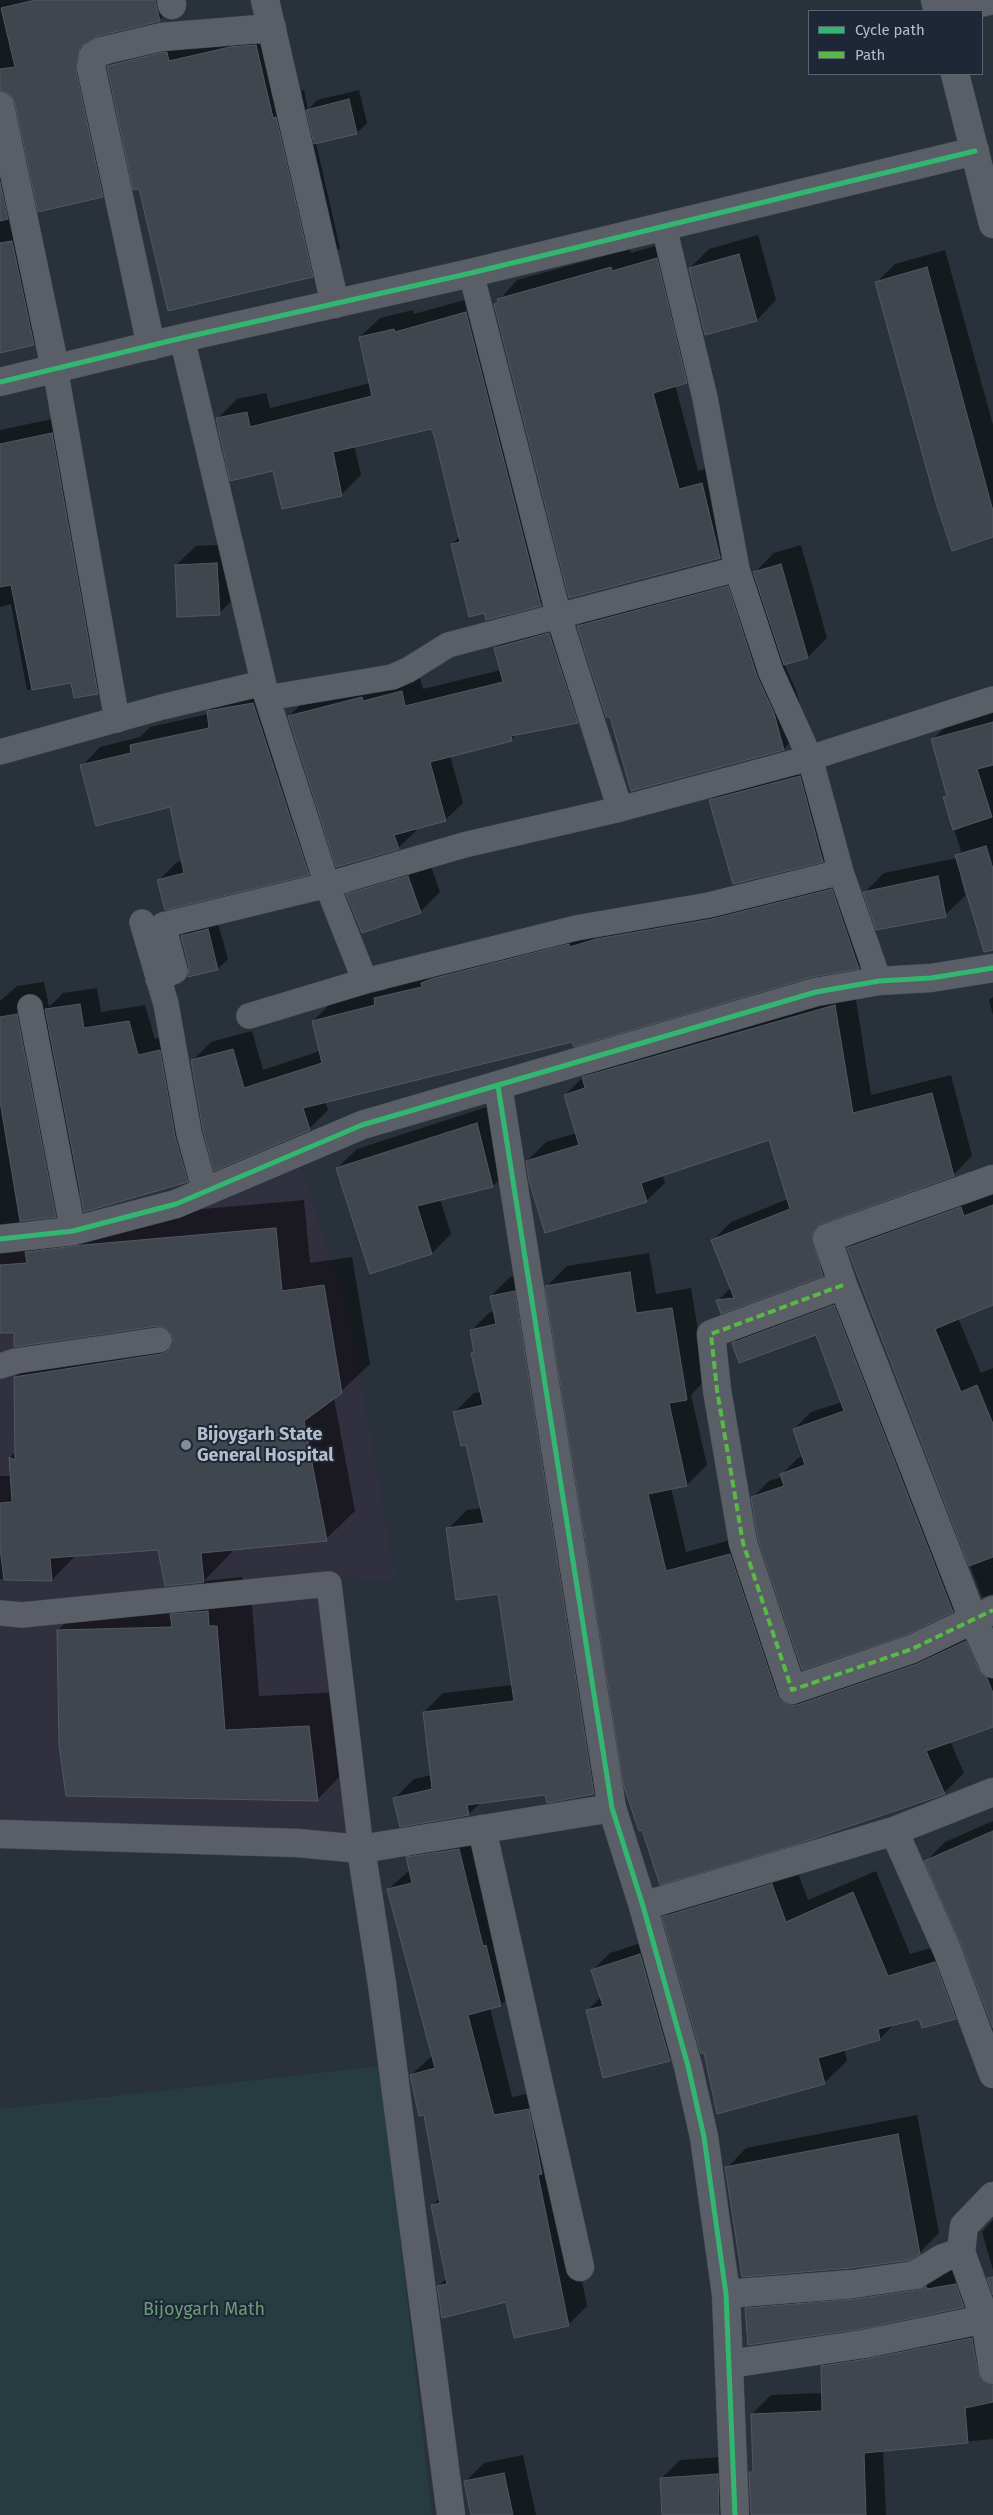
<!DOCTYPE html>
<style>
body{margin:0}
#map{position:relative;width:993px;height:2515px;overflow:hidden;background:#29313a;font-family:"Fira Sans",sans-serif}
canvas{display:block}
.legend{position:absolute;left:808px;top:10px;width:175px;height:65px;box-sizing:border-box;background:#1d2735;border:1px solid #596371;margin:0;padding:6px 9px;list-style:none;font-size:15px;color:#b4bdca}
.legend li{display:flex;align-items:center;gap:10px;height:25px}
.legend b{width:25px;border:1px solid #596371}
</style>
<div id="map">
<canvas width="993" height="2515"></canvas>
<ul class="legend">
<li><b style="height:6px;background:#33b770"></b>Cycle path</li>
<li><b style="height:6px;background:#58b947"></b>Path</li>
</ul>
</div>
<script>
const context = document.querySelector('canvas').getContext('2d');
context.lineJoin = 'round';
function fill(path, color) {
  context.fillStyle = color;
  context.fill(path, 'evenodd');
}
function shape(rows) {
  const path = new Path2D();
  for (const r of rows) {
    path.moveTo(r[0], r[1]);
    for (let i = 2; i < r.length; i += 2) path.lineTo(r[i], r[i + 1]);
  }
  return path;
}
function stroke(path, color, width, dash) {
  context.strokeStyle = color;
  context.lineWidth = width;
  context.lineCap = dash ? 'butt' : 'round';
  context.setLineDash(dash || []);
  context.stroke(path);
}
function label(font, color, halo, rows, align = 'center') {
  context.font = font + ' "Fira Sans",sans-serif';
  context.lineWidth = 4;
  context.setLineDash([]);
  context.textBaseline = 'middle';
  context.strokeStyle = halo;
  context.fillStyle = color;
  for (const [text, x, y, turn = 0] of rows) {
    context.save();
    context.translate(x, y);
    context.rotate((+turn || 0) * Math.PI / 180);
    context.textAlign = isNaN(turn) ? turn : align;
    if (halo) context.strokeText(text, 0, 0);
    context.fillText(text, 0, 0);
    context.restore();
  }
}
fill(shape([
 [300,1162,349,1314,396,1580,323,1577,349,1832,0,1822,0,1239]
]), '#31303f');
fill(shape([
 [380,2066,432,2515,0,2515,0,2109]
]), '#263c40');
fill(shape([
 [0,0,178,1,159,20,96,35,94,50,122,177,102,196,16,102,12,94,3,89,53,325,34,344,0,352],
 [283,18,301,91,304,90,308,110,317,100,359,90,367,123,357,133,316,143,340,248,312,276,108,66,136,39],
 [758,235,776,300,757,320,706,334,690,268,709,249],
 [676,240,705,363,686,382,675,385,698,471,721,465,739,538,720,557,495,305,517,280,630,249,631,253],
 [945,250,993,425,993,536,877,282,895,264],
 [486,294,560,585,541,604,485,612,452,544,460,536,436,434,432,428,354,445,361,475,341,495,274,470,217,419,237,399,266,393,270,408,370,383,360,337,380,318,413,310,414,314],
 [71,415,116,674,97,692,72,681,27,690,11,604,0,607,0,430],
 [236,544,239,594,219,613,176,565,196,546],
 [801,545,827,638,808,657,784,664,796,690,806,726,784,749,611,715,578,626,601,604,750,565,753,574,774,553],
 [566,617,594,705,577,722,518,733,511,740,450,755,463,803,445,820,415,828,416,831,398,848,289,716,306,699,419,675,423,689,501,670,495,648,512,631],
 [272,685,326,855,308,874,159,880,177,862,183,860,171,806,82,766,100,747,140,737,150,727,208,714,208,712,226,693],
 [993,710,993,889,960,874,965,896,945,915,865,892,884,873,957,858,957,855,961,851,944,798,948,794,932,740,950,722],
 [819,757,842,841,823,860,734,883,711,800,730,781],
 [428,858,440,892,420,912,348,895,367,875],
 [850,871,878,949,859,967,811,976,573,1040,325,1101,328,1110,309,1129,192,1061,211,1042,252,1031,263,1070,320,1051,313,1021,332,1002,385,990,395,980],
 [217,920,228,959,218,969,189,976,190,967,182,936,192,926],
 [44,982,49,1007,63,993,97,988,101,1012,145,1005,155,1039,176,1034,204,1164,187,1181,81,1190,55,1216,18,1221,23,1225,304,1200,310,1263,352,1257,370,1364,334,1398,355,1511,326,1539,232,1549,232,1552,204,1581,242,1577,243,1592,251,1592,259,1696,343,1692,351,1765,317,1800,58,1630,93,1596,193,1593,205,1581,166,1585,159,1549,76,1555,52,1580,0,1579,0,1476,12,1476,10,1457,16,1452,15,1377,44,1348,170,1329,165,1326,157,1325,0,1332,0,1001,17,986],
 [854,987,871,1095,951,1075,972,1156,953,1175,831,1219,841,1256,823,1275,722,1312,718,1301,731,1287,712,1241,731,1222,788,1199,769,1138,662,1174,665,1183,646,1201,527,1161,546,1142,577,1133,565,1095,602,1058],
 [993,997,993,1015,989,1000],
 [496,1104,512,1166,493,1186,440,1199,451,1234,432,1253,370,1273,337,1168,357,1149],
 [993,1193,993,1304,958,1318,981,1373,993,1368,993,1594,982,1597,848,1248,868,1228],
 [649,1253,656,1294,691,1288,706,1379,691,1395,707,1465,687,1485,671,1488,686,1552,750,1535,797,1675,986,1622,993,1636,993,1725,950,1741,964,1773,944,1793,661,1883,547,1286,567,1266],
 [533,1273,612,1774,593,1793,546,1794,481,1802,469,1814,395,1798,414,1779,432,1775,424,1712,443,1693,513,1685,499,1593,448,1529,467,1510,482,1508,467,1444,455,1412,474,1393,481,1392,472,1354,475,1351,471,1331,490,1312,494,1311,491,1296,510,1277],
 [851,1289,969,1594,953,1611,906,1633,752,1498,769,1481,782,1477,781,1475,798,1458,803,1456,794,1429,811,1412,842,1402,817,1333,733,1343,750,1327],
 [993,1821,993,2025,963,1944,926,1861,945,1842],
 [478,1831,520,1986,501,2005,490,2008,512,2097,547,2090,557,2158,587,2306,568,2325,507,2301,438,2287,447,2278,432,2205,440,2198,425,2114,411,2075,433,2055,388,1889,410,1870,408,1858,426,1839],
 [794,1862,808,1900,876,1871,910,1954,957,1940,978,1995,955,2018,920,2018,895,2023,880,2039,844,2049,847,2061,824,2083,705,2052,664,1917,686,1894],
 [657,1938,687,2043,670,2060,604,2076,587,2011,602,1996,593,1970,610,1953],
 [917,2115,939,2233,919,2253,727,2168,746,2148],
 [993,2220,993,2270,982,2232],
 [975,2265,983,2287,964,2306,746,2309,766,2289,946,2271],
 [993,2330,993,2439,883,2450,886,2515,663,2515,661,2479,680,2460,736,2456,747,2510,752,2511,750,2473,754,2469,752,2414,771,2395,823,2393,822,2367,841,2348],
 [523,2455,536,2515,472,2515,465,2482,484,2463]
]), '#0007');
const building = shape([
 [35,0,155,0,160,21,98,36,80,47,76,70,103,197,38,212,15,103,11,95,0,91,0,69,15,67,1,8,35,0],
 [256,45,273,118,276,117,313,277,168,311,139,189,133,190,107,66,163,52,167,52,169,61,230,47,256,45],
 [349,99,357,134,314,144,306,110,349,99],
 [0,182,8,219,0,221,0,182],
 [12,241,34,345,0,353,0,243,12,241],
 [739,254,757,321,705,335,689,268,739,254],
 [657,258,687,383,653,393,679,489,702,483,720,558,569,598,494,304,498,303,497,299,611,267,612,271,657,258],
 [927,267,993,511,993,537,952,551,936,503,875,282,927,267],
 [466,312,541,606,486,620,484,613,469,617,451,544,460,542,434,435,431,429,333,452,342,496,282,509,273,471,230,481,216,418,247,412,250,427,372,396,359,337,394,329,395,332,466,312],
 [52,433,98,694,74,698,71,683,32,690,11,585,0,587,0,444,52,433],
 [217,563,220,615,177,617,175,565,217,563],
 [781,564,808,658,784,665,753,572,781,564],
 [728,586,757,676,774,713,784,750,631,791,610,717,606,717,577,626,728,586],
 [549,633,578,723,511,736,512,741,430,762,446,821,394,835,399,849,336,867,288,716,362,697,363,701,402,691,405,706,503,682,494,648,549,633],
 [253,703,309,875,165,910,157,880,184,873,170,807,96,826,80,765,131,753,130,745,209,728,207,711,253,703],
 [993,722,993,765,977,769,992,817,953,830,943,797,947,796,931,739,993,722],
 [800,776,823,862,733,884,709,800,800,776],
 [986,846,993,869,993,950,984,952,955,855,986,846],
 [408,876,421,913,362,933,346,894,408,876],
 [938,876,946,917,876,930,863,892,938,876],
 [832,889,859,969,812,977,574,1047,572,1042,303,1108,310,1130,214,1171,203,1130,191,1060,233,1049,244,1088,322,1063,312,1021,375,1005,374,998,422,987,421,983,431,979,569,944,570,947,596,939,712,919,832,889],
 [208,929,218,970,188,977,189,967,181,936,208,929],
 [80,1004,84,1028,129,1021,138,1055,160,1050,175,1136,188,1182,84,1212,45,1009,80,1004],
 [835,1005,853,1113,932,1093,954,1176,821,1224,815,1228,812,1236,823,1276,721,1314,716,1300,734,1298,711,1240,790,1209,769,1140,641,1183,647,1202,545,1233,529,1181,526,1161,579,1145,564,1095,585,1088,582,1077,835,1005],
 [17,1014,56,1217,20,1221,0,1101,0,1017,17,1014],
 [477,1123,493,1187,417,1206,432,1254,370,1274,336,1168,477,1123],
 [993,1205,993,1305,935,1329,961,1392,977,1385,993,1424,993,1557,969,1566,847,1248,961,1207,964,1216,993,1205],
 [276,1228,282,1291,324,1285,342,1393,304,1421,327,1541,201,1553,204,1582,165,1586,158,1550,50,1558,52,1581,4,1580,0,1548,0,1503,12,1502,9,1457,15,1460,14,1377,161,1354,168,1351,173,1338,170,1331,164,1327,157,1326,14,1347,14,1333,0,1333,0,1265,27,1263,25,1252,83,1245,276,1228],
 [630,1272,636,1313,672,1308,687,1400,669,1403,687,1486,648,1494,666,1571,730,1554,777,1695,781,1701,788,1705,797,1705,917,1664,966,1641,979,1670,987,1678,993,1693,993,1727,926,1751,945,1794,794,1845,660,1885,642,1830,639,1831,624,1787,545,1286,630,1272],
 [515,1291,594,1794,547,1803,545,1795,467,1805,469,1815,400,1827,393,1798,432,1789,423,1712,514,1701,498,1594,456,1600,446,1528,484,1523,466,1445,461,1446,453,1412,483,1405,471,1353,474,1353,470,1330,496,1324,490,1296,515,1291],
 [834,1305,953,1612,906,1635,802,1670,758,1539,751,1497,784,1486,780,1474,805,1465,793,1429,844,1411,816,1335,739,1363,732,1343,834,1305],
 [208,1611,209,1626,217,1626,225,1730,309,1726,318,1801,66,1796,59,1745,57,1630,172,1627,170,1614,208,1611],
 [993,1831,993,2028,961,1944,924,1861,993,1831],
 [459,1849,483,1946,486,1945,501,2006,468,2015,494,2115,529,2109,542,2174,538,2175,569,2326,514,2338,506,2302,442,2318,437,2286,447,2284,431,2205,440,2203,424,2115,419,2116,410,2075,435,2068,387,1889,412,1883,406,1857,459,1849],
 [772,1884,786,1922,853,1892,888,1976,935,1962,956,2019,922,2028,919,2019,878,2029,880,2040,818,2058,825,2084,717,2114,704,2053,701,2054,662,1917,772,1884],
 [640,1954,670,2061,603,2078,586,2010,603,2006,591,1970,640,1954],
 [898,2134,920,2254,910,2260,851,2268,742,2277,725,2167,898,2134],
 [993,2277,993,2295,987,2278,993,2277],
 [956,2284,964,2307,861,2329,748,2345,745,2308,855,2299,917,2290,926,2286,927,2289,956,2284],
 [972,2338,978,2373,981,2380,993,2385,993,2402,965,2408,968,2443,864,2453,866,2515,751,2515,749,2472,753,2472,751,2414,822,2411,821,2366,867,2359,972,2338],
 [504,2473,513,2515,471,2515,464,2481,504,2473],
 [718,2474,719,2515,662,2515,660,2478,718,2474]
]);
fill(building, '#40464e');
stroke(building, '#525861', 1);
const service = shape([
 [664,227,705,398,737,569,771,672,810,758,841,872,879,981],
 [471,273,559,617,620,809],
 [182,338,267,698,327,885,365,981],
 [55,368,117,720],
 [267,698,392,677,408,670,448,645,737,569],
 [0,752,162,707,263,683],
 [142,922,166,1004,189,1133,205,1191],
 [158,979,175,971,163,925,327,885,464,845,620,809,810,758,993,699],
 [30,1007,73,1231],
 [249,1016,365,981,576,928,709,905,841,872],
 [0,1366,16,1361,159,1340],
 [0,1613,22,1615,329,1584,361,1849]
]);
const minor = shape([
 [171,0,172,5],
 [265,0,335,304],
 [945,11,993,0],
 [0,106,55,368],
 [151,346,91,67,93,56,102,51,161,37,272,28],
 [0,382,182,338,471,273,975,151],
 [498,1086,612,1808,643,1906,688,2066,704,2137,726,2294,735,2515],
 [993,1179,827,1238,843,1285,973,1619,993,1664],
 [0,1239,73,1231,176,1204,362,1125,816,992,879,981,931,978,993,968],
 [843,1285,711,1334,717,1390,743,1543,792,1690,912,1649,993,1610],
 [482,1829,580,2267],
 [894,1831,947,1950,993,2074],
 [0,1834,297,1843,361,1849,612,1808],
 [361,1849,382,1984,451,2515],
 [643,1906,894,1831,993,1792],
 [726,2294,853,2284,915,2275,943,2258,961,2252,964,2226,993,2196],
 [993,2317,985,2319,993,2370],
 [729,2364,864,2344,985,2319,961,2252]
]);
const tertiary = shape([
 [935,0,938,11],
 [955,74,993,224]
]);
stroke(service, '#484d54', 26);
stroke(minor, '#484d54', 29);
stroke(tertiary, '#484d54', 29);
stroke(service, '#5a5f67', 25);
stroke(minor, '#5a5f67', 28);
stroke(tertiary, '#5a5f67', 28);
stroke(shape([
 [843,1285,711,1334,717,1390,743,1543,792,1690,912,1649,993,1610]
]), '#58b947', 4, [8, 4]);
stroke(shape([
 [0,382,182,338,471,273,975,151],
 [498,1086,612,1808,643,1906,688,2066,704,2137,726,2294,735,2515],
 [0,1239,73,1231,176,1204,362,1125,816,992,879,981,931,978,993,968]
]), '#33b770', 5);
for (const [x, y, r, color] of [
 [186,1445,6,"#838c98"]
]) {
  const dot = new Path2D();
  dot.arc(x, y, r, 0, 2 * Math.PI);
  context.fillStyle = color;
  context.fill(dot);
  stroke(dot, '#1d2735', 2);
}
label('bold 18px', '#b4bdca', '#1d2735', [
 ["Bijoygarh State",197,1435],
 ["General Hospital",197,1456]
], 'left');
label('18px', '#6a9c75', '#1d2735', [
 ["Bijoygarh Math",204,2310]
]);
</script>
